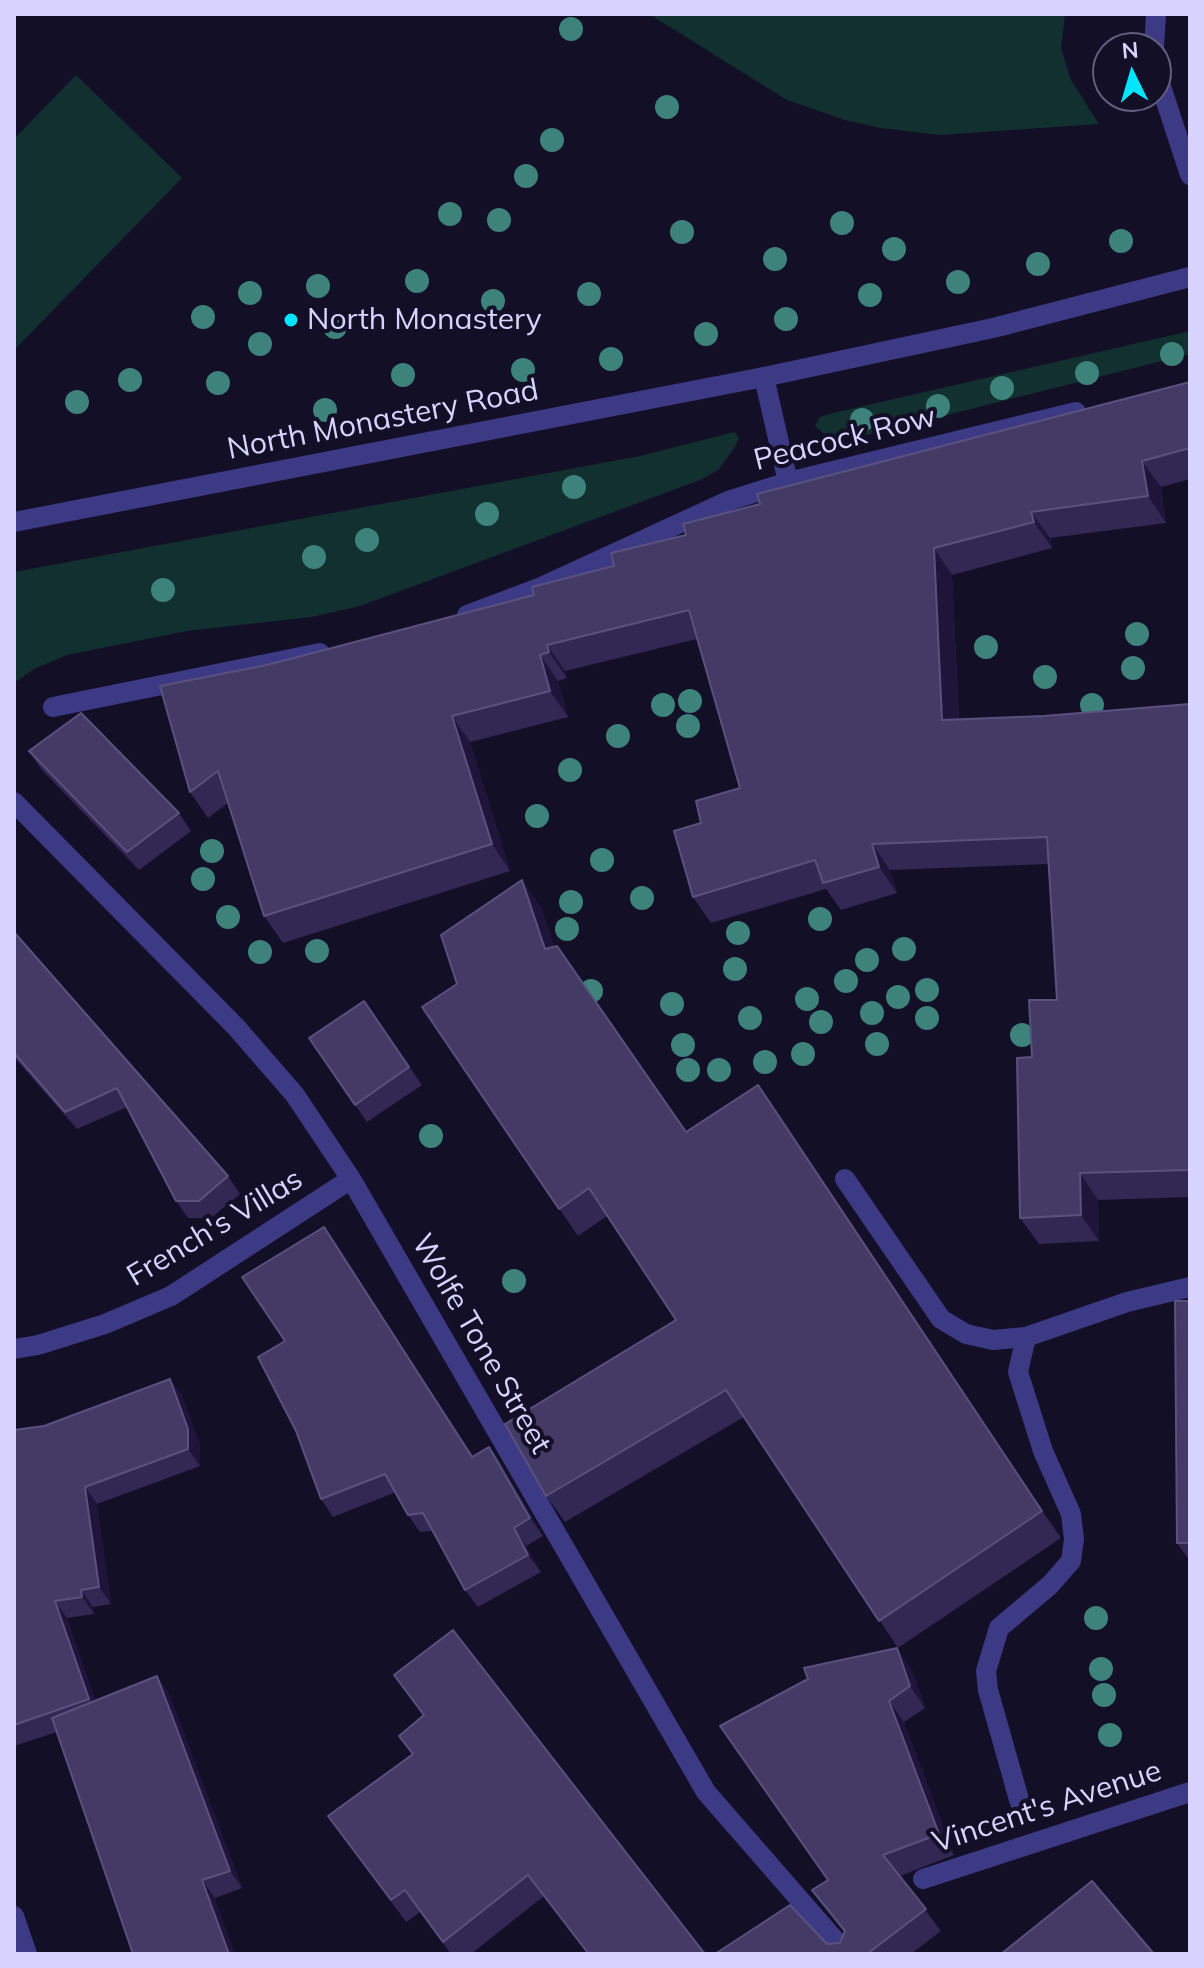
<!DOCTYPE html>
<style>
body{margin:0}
#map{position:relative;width:1204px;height:1968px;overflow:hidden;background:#130f26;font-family:Mulish,sans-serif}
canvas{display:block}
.frame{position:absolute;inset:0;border:16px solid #d9d4ff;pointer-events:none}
.north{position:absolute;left:1092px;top:32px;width:80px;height:80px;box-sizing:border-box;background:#130f26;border:2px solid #625e7d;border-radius:50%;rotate:355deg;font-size:22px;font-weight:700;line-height:32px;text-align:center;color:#d9d4ff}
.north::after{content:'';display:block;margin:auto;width:28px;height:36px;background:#00e5ff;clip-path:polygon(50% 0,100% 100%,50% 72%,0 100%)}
</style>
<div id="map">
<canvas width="1204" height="1968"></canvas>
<div class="frame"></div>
<div class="north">N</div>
</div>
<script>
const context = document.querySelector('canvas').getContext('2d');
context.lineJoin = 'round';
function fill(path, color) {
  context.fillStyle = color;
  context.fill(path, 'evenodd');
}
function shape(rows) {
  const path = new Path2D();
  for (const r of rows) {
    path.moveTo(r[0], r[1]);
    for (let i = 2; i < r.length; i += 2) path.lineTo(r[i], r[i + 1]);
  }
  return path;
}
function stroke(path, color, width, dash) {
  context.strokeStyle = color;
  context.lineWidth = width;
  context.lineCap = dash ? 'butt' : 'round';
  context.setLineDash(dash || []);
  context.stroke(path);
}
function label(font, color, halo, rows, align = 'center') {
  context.font = font + ' Mulish,sans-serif';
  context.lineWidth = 8;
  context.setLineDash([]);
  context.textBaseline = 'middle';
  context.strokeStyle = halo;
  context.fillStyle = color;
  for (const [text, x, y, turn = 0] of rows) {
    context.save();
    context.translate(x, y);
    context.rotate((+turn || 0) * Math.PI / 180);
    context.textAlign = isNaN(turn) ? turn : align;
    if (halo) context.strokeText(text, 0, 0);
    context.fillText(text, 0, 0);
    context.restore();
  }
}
fill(shape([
 [649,14,1065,14,1061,48,1071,80,1099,124,940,135,880,128,845,120,787,100],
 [76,75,182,178,14,350,14,139],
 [1190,331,1190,354,867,435,831,440,815,426,820,417,833,413],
 [734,432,739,437,735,447,718,470,700,480,360,606,311,617,187,631,67,655,34,669,14,683,14,572,640,456]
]), '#12302f');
stroke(shape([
 [1154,48,1156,14],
 [1156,71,1190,175],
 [845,1179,941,1319,966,1334,993,1340,1026,1337,1127,1302,1190,1287],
 [1020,1803,988,1690,986,1671,999,1628,1050,1585,1071,1561,1074,1539,1071,1514,1043,1451,1018,1372,1026,1337]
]), '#3d3a85', 20);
stroke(shape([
 [764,377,788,482],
 [467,615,541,587,728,501,788,482,1076,412],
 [53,707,320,653],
 [14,802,236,1027,295,1095,351,1179,706,1792,847,1954],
 [14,1349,38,1345,105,1324,171,1296,351,1179],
 [923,1879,1190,1792],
 [14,1916,27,1954]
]), '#3d3a85', 20);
stroke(shape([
 [14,522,764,377,993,328,1190,277]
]), '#3d3a85', 20);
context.fillStyle = '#3d827b';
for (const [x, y] of [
 [571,29],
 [667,107],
 [552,140],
 [526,176],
 [450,214],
 [499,220],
 [842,223],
 [682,232],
 [1121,241],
 [894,249],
 [775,259],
 [1038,264],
 [417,281],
 [958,282],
 [318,286],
 [250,293],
 [589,294],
 [870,295],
 [493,301],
 [203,317],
 [786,319],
 [335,327],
 [706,334],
 [260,344],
 [1172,354],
 [611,359],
 [523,370],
 [1087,373],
 [403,375],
 [130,380],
 [218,383],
 [1002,388],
 [77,402],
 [938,406],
 [325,410],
 [862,420],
 [574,487],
 [487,514],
 [367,540],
 [314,557],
 [163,590],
 [1137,634],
 [986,647],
 [1133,668],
 [1045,677],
 [690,701],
 [663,705],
 [1092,705],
 [688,726],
 [618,736],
 [570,770],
 [537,816],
 [212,851],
 [602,860],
 [203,879],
 [642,898],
 [571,902],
 [228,917],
 [820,919],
 [567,929],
 [738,933],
 [904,949],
 [317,951],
 [260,952],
 [867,960],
 [735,969],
 [846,981],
 [927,990],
 [591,991],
 [898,997],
 [807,999],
 [672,1004],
 [872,1013],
 [750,1018],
 [927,1018],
 [821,1022],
 [1022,1035],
 [877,1044],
 [683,1045],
 [803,1054],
 [765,1062],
 [688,1070],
 [719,1070],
 [431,1136],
 [514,1281],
 [1096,1618],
 [1101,1669],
 [1104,1695],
 [1110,1735]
]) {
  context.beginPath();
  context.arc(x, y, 12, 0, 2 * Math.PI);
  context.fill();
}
fill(shape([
 [1190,382,1190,479,1161,487,1166,523,1050,538,1052,548,952,575,959,719,1044,716,1190,704,1190,1197,1098,1200,1099,1241,1039,1244,1020,1218,1032,1057,1057,1000,1048,864,890,870,897,893,841,910,826,889,711,923,693,897,701,823,740,788,697,639,565,671,567,678,558,681,568,717,470,742,510,871,283,943,264,916,228,803,208,818,190,792,267,665,534,595,614,566,760,504],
 [29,751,179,813,191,831,139,870,41,769],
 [541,907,554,947,686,1132,758,1085,1061,1538,898,1648,744,1417,565,1522,546,1496,676,1320,607,1216,578,1236,422,1007,457,984],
 [14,932,228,1176,240,1194,211,1218,188,1218,176,1201,127,1107,77,1129,14,1057],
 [364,1001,422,1085,367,1122,309,1038],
 [324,1227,473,1456,489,1447,501,1464,543,1536,526,1546,541,1572,478,1607,465,1590,433,1531,420,1532,408,1515,396,1492,333,1517,321,1499,285,1341],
 [1190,1301,1190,1561,1177,1543],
 [170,1379,182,1396,200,1446,200,1466,97,1504,111,1604,93,1607,94,1614,67,1618,95,1701,157,1676,169,1694,242,1888,215,1898,57,1732,14,1746,14,1430,44,1426],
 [912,1670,925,1708,904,1722,954,1855,900,1876,941,1931,911,1954,715,1954,840,1943,844,1932,812,1890,828,1880,720,1726],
 [394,1675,705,1954,587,1953,544,1896,471,1954,451,1954,420,1912,406,1922,328,1816,412,1755,399,1736,423,1716]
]), '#312854');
fill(shape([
 [1142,461,1161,487,1166,523,1148,496],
 [1031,512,1050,538,1052,548,1034,522],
 [934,548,952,575,960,746,942,720],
 [547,645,565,671,567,678,549,652],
 [540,655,558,681,568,717,550,691],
 [452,716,470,742,510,871,492,844],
 [872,844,890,870,897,893,879,867],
 [522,880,541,907,563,976,545,949],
 [758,1085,777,1111,1061,1538,1042,1511],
 [1080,1173,1098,1200,1099,1241,1081,1215],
 [324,1227,336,1244,484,1474,472,1457],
 [170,1379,182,1396,200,1446,200,1466,188,1449],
 [489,1447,501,1464,543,1536,530,1518],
 [85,1487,97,1504,111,1604,99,1587],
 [514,1528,526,1546,541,1572,528,1555],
 [81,1590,93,1607,94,1614,82,1597],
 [55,1601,67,1618,101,1716,89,1699],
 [897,1648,912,1670,925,1708,910,1686],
 [157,1676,169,1694,242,1888,230,1871],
 [889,1701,904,1722,954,1855,939,1834],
 [202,1880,215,1898,235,1954,229,1954]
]), '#1d163a');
const building = shape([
 [1190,382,1190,448,1142,461,1148,496,1031,512,1034,522,934,548,942,720,1044,716,1190,704,1190,1170,1080,1173,1081,1215,1020,1218,1017,1058,1032,1057,1029,1000,1057,1000,1047,837,872,844,879,867,823,883,815,860,693,897,674,831,701,823,696,801,740,788,689,610,547,645,549,652,540,655,550,691,452,716,492,844,264,916,218,771,190,792,160,686,267,665,534,595,532,587,614,566,611,553,686,535,683,524,760,504,757,494,1190,382],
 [81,713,179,813,127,852,29,751,81,713],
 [522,880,545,949,557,946,686,1132,758,1085,1042,1511,879,1621,726,1390,546,1496,505,1424,676,1320,589,1188,559,1209,422,1007,457,984,441,935,522,880],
 [14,932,228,1176,199,1201,176,1201,117,1088,65,1112,14,1053,14,932],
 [364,1001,409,1067,355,1105,309,1038,364,1001],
 [324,1227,472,1457,489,1447,530,1518,514,1528,528,1555,465,1590,423,1513,408,1515,385,1474,321,1499,296,1431,258,1357,285,1341,242,1277,324,1227],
 [1175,1301,1190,1301,1190,1543,1177,1543,1175,1301],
 [170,1379,188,1429,188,1449,85,1487,99,1587,81,1590,82,1597,55,1601,89,1699,14,1725,14,1430,44,1426,170,1379],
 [453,1630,705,1954,586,1954,588,1953,528,1875,443,1942,405,1890,391,1900,328,1816,413,1754,399,1736,424,1715,394,1675,453,1630],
 [897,1648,910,1686,889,1701,939,1834,883,1855,926,1909,867,1954,715,1954,790,1905,827,1944,840,1943,845,1931,812,1890,828,1880,720,1726,808,1679,804,1668,897,1648],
 [157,1676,230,1871,202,1880,229,1954,133,1954,52,1718,157,1676],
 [1092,1881,1154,1954,1001,1954,1092,1881]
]);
fill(building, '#433a66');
stroke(building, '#5a527e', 2);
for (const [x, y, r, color] of [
 [291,320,8,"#00e5ff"]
]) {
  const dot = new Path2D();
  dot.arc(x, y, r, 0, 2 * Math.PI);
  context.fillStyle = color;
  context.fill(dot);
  stroke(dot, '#130f26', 3);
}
label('30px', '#d9d4ff', '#130f26', [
 ["North Monastery",307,320]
], 'left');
label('30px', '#d9d4ff', '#130f26', [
 ["North Monastery Road",383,420,-11],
 ["Peacock Row",845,439,-14],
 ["French's Villas",215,1228,-31],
 ["Wolfe Tone Street",481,1344,60],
 ["Vincent's Avenue",1047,1807,-18]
]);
</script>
